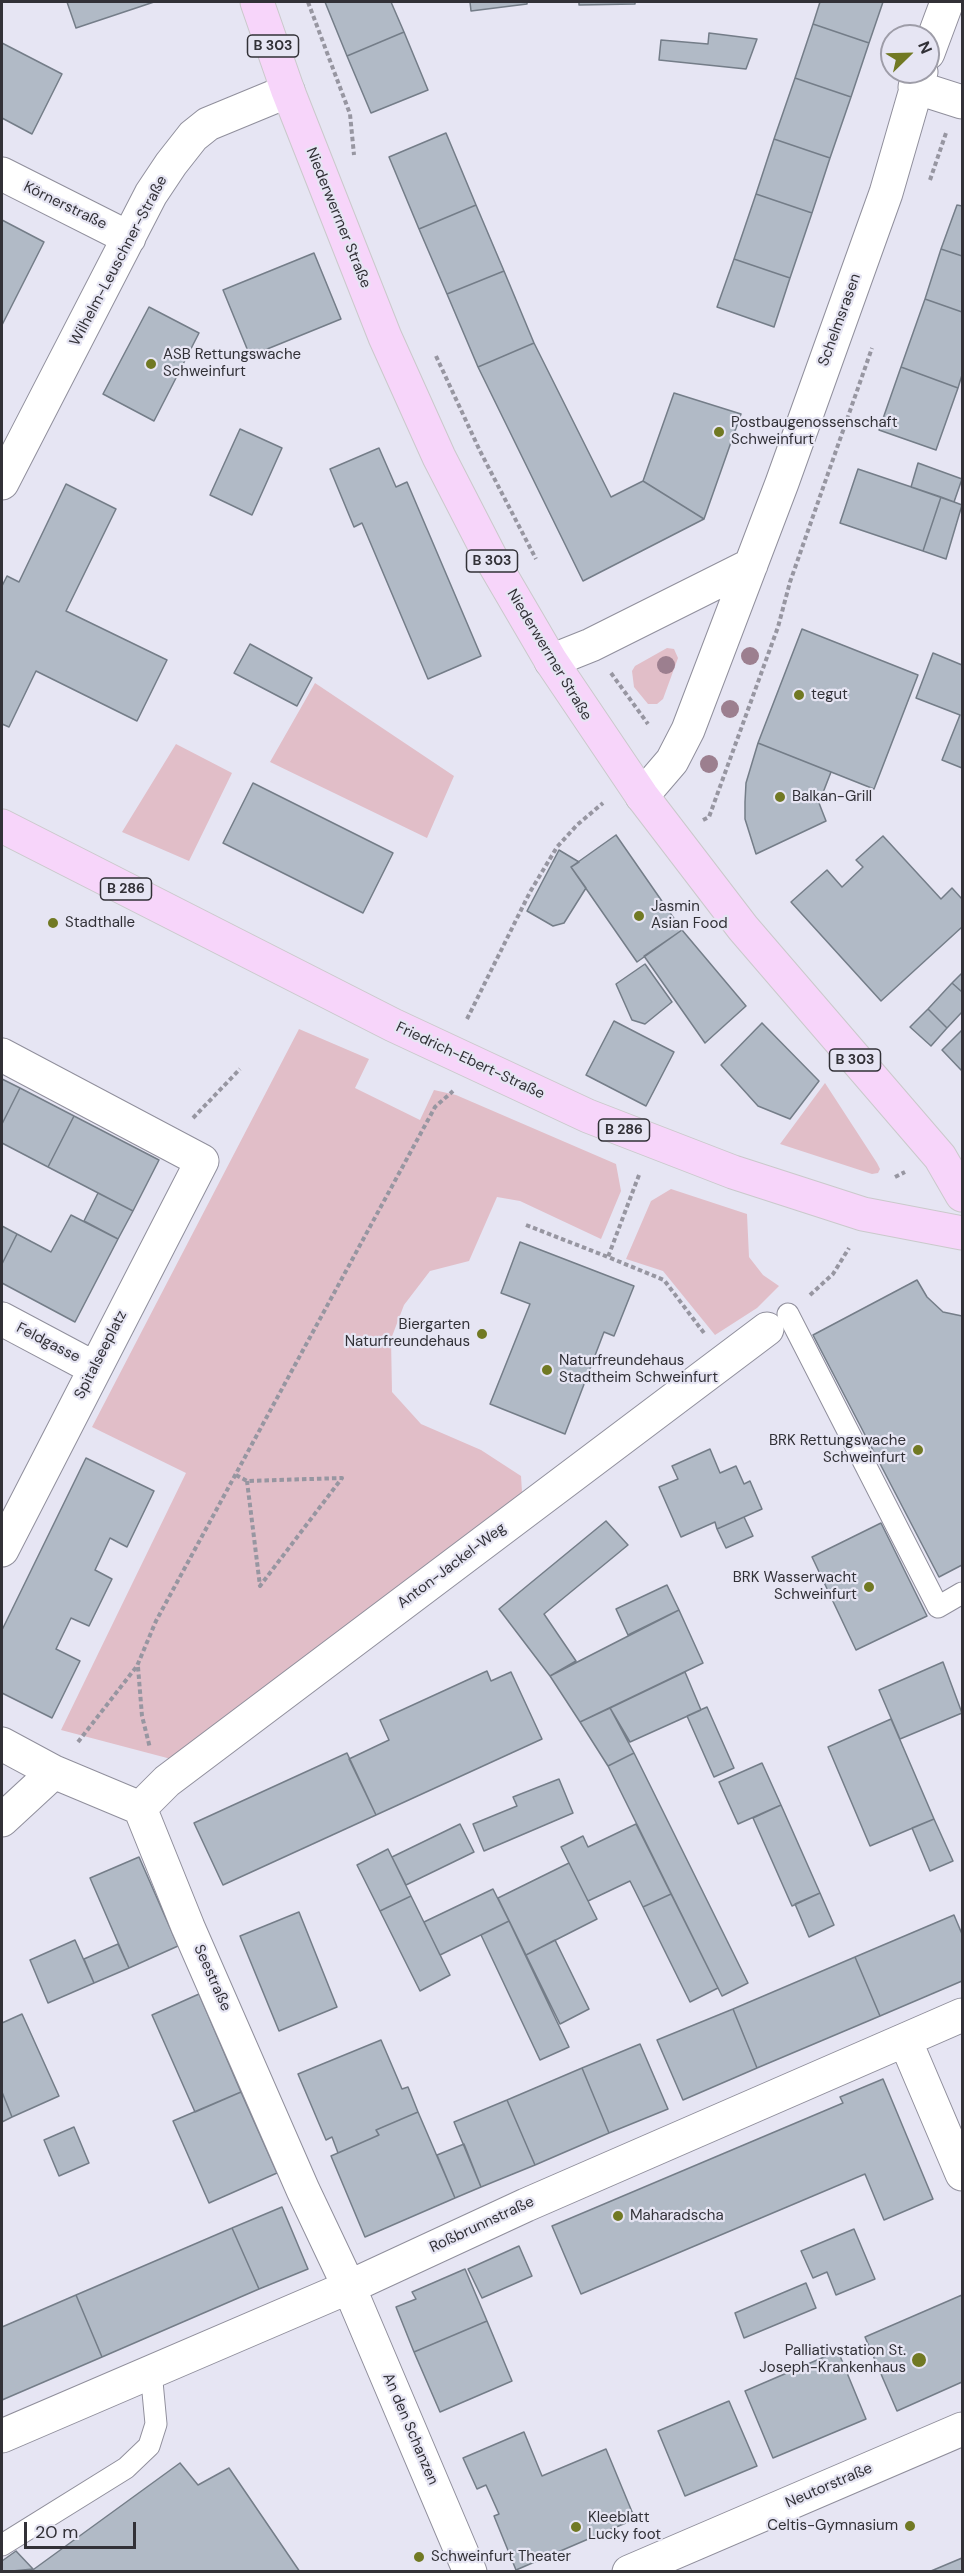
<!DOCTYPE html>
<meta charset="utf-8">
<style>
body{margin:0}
#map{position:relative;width:964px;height:2573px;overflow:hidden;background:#e6e5f3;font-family:"DM Sans",sans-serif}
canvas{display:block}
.frame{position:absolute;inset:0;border:3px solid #323137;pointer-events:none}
.north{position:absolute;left:880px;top:24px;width:60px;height:60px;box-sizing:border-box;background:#e6e5f3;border:2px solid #9e9da8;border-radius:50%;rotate:67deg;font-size:16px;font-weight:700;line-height:24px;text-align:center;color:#323137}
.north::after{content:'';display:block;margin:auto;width:21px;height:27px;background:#717923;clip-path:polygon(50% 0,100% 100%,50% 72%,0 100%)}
.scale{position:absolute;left:24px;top:2522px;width:112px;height:27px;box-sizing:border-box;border:3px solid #323137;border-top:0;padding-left:8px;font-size:18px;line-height:21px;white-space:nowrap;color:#323137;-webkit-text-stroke:4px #e6e5f3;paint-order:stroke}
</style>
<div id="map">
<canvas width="964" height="2573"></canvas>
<div class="frame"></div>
<div class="north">N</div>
<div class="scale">20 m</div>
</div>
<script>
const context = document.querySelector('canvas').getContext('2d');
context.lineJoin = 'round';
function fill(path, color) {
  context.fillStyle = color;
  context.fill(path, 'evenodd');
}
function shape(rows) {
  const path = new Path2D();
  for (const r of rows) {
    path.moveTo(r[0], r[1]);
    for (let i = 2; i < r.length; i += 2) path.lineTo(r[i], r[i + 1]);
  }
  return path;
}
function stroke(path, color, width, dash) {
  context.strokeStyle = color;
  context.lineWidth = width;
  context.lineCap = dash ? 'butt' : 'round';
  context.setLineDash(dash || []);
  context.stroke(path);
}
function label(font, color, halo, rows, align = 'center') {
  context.font = font + ' "DM Sans",sans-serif';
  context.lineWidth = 4.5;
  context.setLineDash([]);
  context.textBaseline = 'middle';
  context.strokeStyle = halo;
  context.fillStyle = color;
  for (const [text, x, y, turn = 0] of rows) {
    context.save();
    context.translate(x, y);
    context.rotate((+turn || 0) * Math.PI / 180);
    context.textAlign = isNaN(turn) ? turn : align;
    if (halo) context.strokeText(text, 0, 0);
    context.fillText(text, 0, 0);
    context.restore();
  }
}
fill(shape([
 [667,648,674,649,678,658,663,699,657,704,648,704,634,687,632,671,635,666],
 [315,683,454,776,427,838,270,762],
 [176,744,232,773,189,861,122,832],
 [299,1029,369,1059,355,1088,420,1120,434,1090,456,1095,616,1164,621,1191,601,1239,520,1201,497,1197,469,1261,430,1271,404,1305,391,1339,392,1392,421,1424,481,1450,521,1476,522,1492,403,1586,171,1759,61,1730,186,1473,92,1427],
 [825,1083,877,1163,880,1169,878,1173,872,1174,780,1144],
 [671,1189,747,1214,749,1257,763,1275,779,1286,757,1308,715,1335,663,1271,626,1259,651,1201]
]), '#e1bec8');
const building = shape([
 [67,2,154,2,76,28,67,2],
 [325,2,391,2,404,32,347,56,325,2],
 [470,2,527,2,527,4,471,11,470,2],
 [579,2,635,2,635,4,579,5,579,2],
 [820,2,883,2,869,43,813,24,820,2],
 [813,24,869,43,851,97,795,78,813,24],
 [404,32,428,90,371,113,347,56,404,32],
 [709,33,757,39,746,69,659,60,661,40,708,44,709,33],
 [2,43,62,74,32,134,2,118,2,43],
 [795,78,851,97,830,158,774,139,795,78],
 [446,133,476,205,419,229,389,157,446,133],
 [774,139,830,158,812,213,756,194,774,139],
 [756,194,812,213,790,278,734,259,756,194],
 [476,205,504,271,447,294,419,229,476,205],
 [957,205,962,206,962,256,941,249,957,205],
 [2,220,44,242,2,325,2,220],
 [941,249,962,256,962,312,925,299,941,249],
 [314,253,341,319,250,356,223,290,314,253],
 [734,259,790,278,774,327,717,307,734,259],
 [504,271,534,343,478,367,447,294,504,271],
 [925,299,962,312,962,375,958,388,901,367,925,299],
 [149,307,199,333,154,421,103,394,149,307],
 [534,343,611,497,643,481,704,519,583,581,478,367,534,343],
 [901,367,958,388,936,450,879,430,901,367],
 [674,393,741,414,704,519,643,481,674,393],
 [240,429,282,448,252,515,210,495,240,429],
 [379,448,396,487,407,482,481,656,428,679,362,523,354,527,330,469,379,448],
 [918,463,962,479,954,502,911,487,918,463],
 [858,469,941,497,923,551,840,523,858,469],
 [66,484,116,509,66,611,167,660,137,721,36,671,9,727,2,724,2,586,7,576,19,582,66,484],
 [941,497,962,505,946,559,923,551,941,497],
 [802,629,918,675,874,789,758,743,802,629],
 [250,644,312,678,297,706,234,673,250,644],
 [933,653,962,665,962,768,942,760,960,715,916,698,933,653],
 [758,743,831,772,819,803,826,821,756,854,745,819,745,802,746,783,758,743],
 [253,783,393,853,363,913,223,843,253,783],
 [616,835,682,930,637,962,571,867,616,835],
 [883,836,941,899,952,888,962,899,962,927,881,1001,791,902,827,870,842,887,863,867,856,860,883,836],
 [559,850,579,862,571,867,586,888,564,923,553,926,527,911,559,850],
 [682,930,746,1006,705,1043,644,956,682,930],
 [645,964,672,1002,645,1024,632,1020,616,984,645,964],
 [962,973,962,992,952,983,962,973],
 [952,983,962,992,962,1012,947,1028,928,1009,952,983],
 [928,1009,947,1028,931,1046,910,1027,928,1009],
 [614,1021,674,1052,646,1106,586,1075,614,1021],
 [762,1023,819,1081,790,1119,758,1106,721,1065,762,1023],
 [962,1030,962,1071,942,1050,962,1030],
 [2,1079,20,1088,2,1124,2,1079],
 [20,1088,74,1116,48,1167,2,1143,2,1124,20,1088],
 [74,1116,159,1160,133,1211,48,1167,74,1116],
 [98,1193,133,1211,118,1239,84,1221,98,1193],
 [71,1215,118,1239,75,1322,2,1283,2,1264,17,1234,51,1252,71,1215],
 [2,1226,17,1234,2,1264,2,1226],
 [520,1242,634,1286,614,1336,604,1332,565,1434,490,1404,530,1304,501,1293,520,1242],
 [917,1280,927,1297,943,1312,962,1316,962,1565,939,1577,813,1335,917,1280],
 [710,1449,720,1473,736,1466,744,1484,750,1481,762,1509,717,1529,715,1522,681,1537,659,1487,678,1479,672,1466,710,1449],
 [86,1458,154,1491,127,1547,110,1538,95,1570,112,1579,89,1626,71,1618,56,1649,80,1661,52,1718,2,1693,2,1630,86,1458],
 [744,1517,753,1536,726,1548,717,1529,744,1517],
 [606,1521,628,1545,544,1614,576,1661,550,1676,499,1609,606,1521],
 [881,1523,927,1616,856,1650,812,1557,881,1523],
 [667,1585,679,1610,628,1635,616,1609,667,1585],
 [679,1610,703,1663,580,1722,550,1676,679,1610],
 [943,1662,962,1713,900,1739,879,1690,943,1662],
 [487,1671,491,1681,511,1672,542,1739,376,1815,349,1759,389,1740,380,1720,487,1671],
 [685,1672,701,1710,630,1742,610,1708,685,1672],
 [707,1707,734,1768,714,1777,687,1716,707,1707],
 [610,1708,634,1753,608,1766,580,1722,610,1708],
 [891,1719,934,1819,870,1846,828,1747,891,1719],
 [347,1753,376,1815,223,1885,194,1823,347,1753],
 [634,1753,748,1983,722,1996,608,1766,634,1753],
 [762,1763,781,1805,738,1824,719,1782,762,1763],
 [559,1779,573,1813,484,1851,473,1824,517,1806,513,1797,559,1779],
 [781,1805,820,1893,792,1906,753,1818,781,1805],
 [934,1819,953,1861,930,1871,912,1828,934,1819],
 [460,1824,474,1852,406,1885,392,1857,460,1824],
 [636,1824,671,1894,643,1907,630,1881,588,1901,561,1847,583,1836,588,1847,636,1824],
 [388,1849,411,1896,380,1911,357,1865,388,1849],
 [139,1857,178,1946,129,1968,90,1878,139,1857],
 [569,1863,597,1919,526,1955,498,1898,569,1863],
 [493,1889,509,1921,440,1955,424,1922,493,1889],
 [820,1893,834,1925,809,1937,795,1904,820,1893],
 [671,1894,718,1988,690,2002,643,1907,671,1894],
 [411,1896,450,1975,420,1991,380,1911,411,1896],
 [299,1912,337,2007,279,2031,240,1936,299,1912],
 [954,1915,962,1934,962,1981,880,2016,855,1957,954,1915],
 [509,1921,569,2047,540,2060,481,1935,509,1921],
 [75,1940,94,1983,48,2003,30,1960,75,1940],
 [555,1940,589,2009,560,2024,526,1955,555,1940],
 [118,1944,129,1968,94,1983,84,1959,118,1944],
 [855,1957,880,2016,757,2068,733,2009,855,1957],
 [199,1994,241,2092,195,2112,152,2015,199,1994],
 [733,2009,757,2068,683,2100,657,2040,733,2009],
 [22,2014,59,2096,12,2117,2,2092,2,2023,22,2014],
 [381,2040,402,2089,408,2087,418,2112,376,2130,379,2135,338,2153,332,2137,326,2140,298,2074,381,2040],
 [640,2044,668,2109,609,2133,582,2068,640,2044],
 [582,2068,609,2133,535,2165,507,2100,582,2068],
 [883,2079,933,2199,884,2220,865,2174,581,2294,552,2226,843,2103,840,2097,883,2079],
 [2,2092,12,2117,2,2122,2,2092],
 [241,2092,277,2173,209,2203,173,2121,241,2092],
 [507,2100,535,2165,481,2187,454,2122,507,2100],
 [418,2112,455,2198,365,2237,331,2156,379,2135,376,2130,418,2112],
 [74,2127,89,2163,59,2176,44,2140,74,2127],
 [464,2144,481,2187,455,2198,437,2155,464,2144],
 [282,2207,308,2269,259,2289,232,2228,282,2207],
 [232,2228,259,2289,102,2357,76,2295,232,2228],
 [854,2229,875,2279,836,2295,827,2272,813,2278,801,2251,854,2229],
 [519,2246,532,2276,482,2298,468,2269,519,2246],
 [465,2269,487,2321,414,2352,396,2307,416,2299,412,2292,465,2269],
 [806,2283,816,2308,744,2338,735,2313,806,2283],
 [76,2295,102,2357,2,2400,2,2327,76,2295],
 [962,2295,962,2382,897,2411,865,2337,962,2295],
 [487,2321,512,2381,440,2412,414,2352,487,2321],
 [838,2351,866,2419,773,2458,745,2391,838,2351],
 [729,2401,757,2466,685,2496,658,2431,729,2401],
 [524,2432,542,2476,606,2449,635,2519,516,2570,494,2516,499,2514,486,2485,477,2489,463,2458,524,2432],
 [180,2463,198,2485,229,2468,300,2572,30,2572,180,2463],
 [16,2551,33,2569,2,2572,2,2561,16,2551],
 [962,2558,962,2572,932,2572,931,2571,962,2558]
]);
fill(building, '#b1bac6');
stroke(building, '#747d88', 1.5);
const lane = shape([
 [788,1314,938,1607,962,1593],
 [2,2545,126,2468,149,2446,156,2424,151,2371]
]);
const street = shape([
 [928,53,947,2],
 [915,87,962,102],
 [2,174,129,238],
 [2,483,151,194,171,164,193,136,208,124,288,91],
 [551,661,591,645,751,565],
 [642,796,672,761,688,730,782,483,886,193,921,72],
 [2,1055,202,1161,2,1550],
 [2,1319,94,1368],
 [2,1744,54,1772,140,1808,188,1927,303,2190,349,2287,470,2572],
 [140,1808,167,1781,767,1329],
 [2,1820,54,1772],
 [905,2040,962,2174],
 [2,2436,349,2287,526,2205,962,2015],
 [629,2572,962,2429]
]);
const primary = shape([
 [257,2,288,91,385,337,439,457,492,560,551,661,642,796,743,928,940,1157,962,1195],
 [2,826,393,1025,588,1116,733,1172,863,1214,962,1233]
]);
stroke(lane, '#908f9c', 23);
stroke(street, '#908f9c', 35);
stroke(primary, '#cac9cb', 35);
stroke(shape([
 [308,2,350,114,354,155],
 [930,180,946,133],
 [436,356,480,451,536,559],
 [611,673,648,724],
 [703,820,709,817,778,627,790,582,872,348],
 [467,1019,530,892,557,847,577,825,603,803],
 [193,1118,240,1069],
 [639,1175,608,1257,664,1280,704,1333],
 [895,1177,905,1172],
 [526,1225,608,1257],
 [810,1295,833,1274,849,1248],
 [236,1475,247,1481,342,1478,260,1586,247,1481],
 [138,1667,142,1716,150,1748],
 [78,1742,137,1666,156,1621,435,1107,453,1091]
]), '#9796a1', 4, [4.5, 3]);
stroke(lane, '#fff', 21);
stroke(street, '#fff', 33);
stroke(primary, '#f7d5fa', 33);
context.fillStyle = '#9c7f8f';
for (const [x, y] of [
 [750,656],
 [666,665],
 [730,709],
 [709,764]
]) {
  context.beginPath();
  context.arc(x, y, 9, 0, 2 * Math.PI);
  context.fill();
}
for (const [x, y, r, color] of [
 [151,364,6,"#717923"],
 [719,432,6,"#717923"],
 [799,695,6,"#717923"],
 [780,797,6,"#717923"],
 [639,916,6,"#717923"],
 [53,923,6,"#717923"],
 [482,1334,6,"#717923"],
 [547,1370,6,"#717923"],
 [918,1450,6,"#717923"],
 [869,1587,6,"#717923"],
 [618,2216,6,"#717923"],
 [919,2360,8,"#717923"],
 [910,2526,6,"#717923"],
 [576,2527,6,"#717923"],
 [419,2557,6,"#717923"]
]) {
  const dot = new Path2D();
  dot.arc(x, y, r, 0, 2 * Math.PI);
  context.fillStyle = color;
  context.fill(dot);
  stroke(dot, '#e6e5f3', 2);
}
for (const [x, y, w] of [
 [273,46,51],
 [492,561,51],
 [126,889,51],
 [855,1060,51],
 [624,1130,51]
]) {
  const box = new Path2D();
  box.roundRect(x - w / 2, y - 11, w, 22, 4.5);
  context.fillStyle = '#e6e5f3';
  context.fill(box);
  stroke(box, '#323137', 1.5);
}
label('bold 14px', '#323137', null, [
 ["B 303",273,46],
 ["B 303",492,561],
 ["B 286",126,889],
 ["B 303",855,1060],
 ["B 286",624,1130]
]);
label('15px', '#323137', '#e6e5f3', [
 ["Körnerstraße",65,206,26],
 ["Niederwerrner Straße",338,218,68],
 ["Wilhelm-Leuschner-Straße",119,261,-62],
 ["Schelmsrasen",840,320,-70],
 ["Niederwerrner Straße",549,655,59],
 ["Friedrich-Ebert-Straße",470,1061,25],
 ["Feldgasse",48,1343,27],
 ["Spitalseeplatz",101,1355,-63],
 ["Anton-Jackel-Weg",452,1566,-37],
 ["Seestraße",212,1978,66],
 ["Roßbrunnstraße",482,2225,-25],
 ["An den Schanzen",410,2429,67],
 ["Neutorstraße",829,2486,-23]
]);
label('15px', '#323137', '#e6e5f3', [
 ["ASB Rettungswache",163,355],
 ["Schweinfurt",163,372],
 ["Postbaugenossenschaft",731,423],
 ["Schweinfurt",731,440],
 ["tegut",811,695],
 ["Balkan-Grill",792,797],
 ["Jasmin",651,907],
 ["Asian Food",651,924],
 ["Stadthalle",65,923],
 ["Biergarten",470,1325,"right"],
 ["Naturfreundehaus",470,1342,"right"],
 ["Naturfreundehaus",559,1361],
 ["Stadtheim Schweinfurt",559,1378],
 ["BRK Rettungswache",906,1441,"right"],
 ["Schweinfurt",906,1458,"right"],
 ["BRK Wasserwacht",857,1578,"right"],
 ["Schweinfurt",857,1595,"right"],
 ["Maharadscha",630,2216],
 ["Palliativstation St.",906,2351,"right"],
 ["Joseph-Krankenhaus",906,2368,"right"],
 ["Kleeblatt",588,2518],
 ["Lucky foot",588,2535],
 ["Celtis-Gymnasium",898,2526,"right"],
 ["Schweinfurt Theater",431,2557]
], 'left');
</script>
